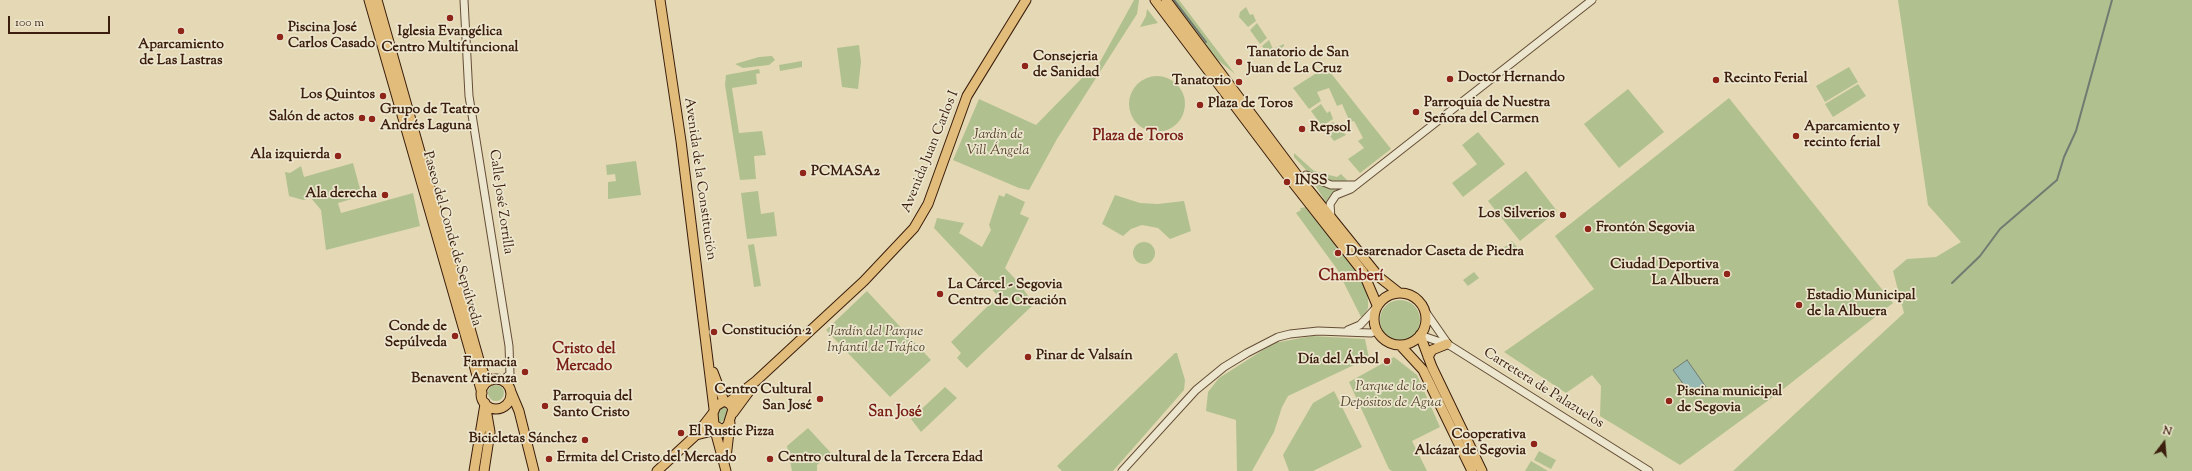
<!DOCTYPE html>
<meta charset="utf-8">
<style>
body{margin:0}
#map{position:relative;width:2192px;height:471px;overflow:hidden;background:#e4d9b4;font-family:"Sorts Mill Goudy",serif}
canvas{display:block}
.north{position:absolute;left:2144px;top:423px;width:40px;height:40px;-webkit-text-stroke:3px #ede6ce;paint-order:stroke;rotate:16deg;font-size:11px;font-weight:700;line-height:16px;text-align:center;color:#3b1e0d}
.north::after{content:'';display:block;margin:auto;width:14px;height:18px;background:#3b1e0d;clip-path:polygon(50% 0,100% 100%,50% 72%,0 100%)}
.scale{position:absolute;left:8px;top:16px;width:102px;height:18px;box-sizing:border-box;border:2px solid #3b1e0d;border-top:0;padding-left:5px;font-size:12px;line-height:14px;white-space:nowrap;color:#3b1e0d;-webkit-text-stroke:3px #ede6ce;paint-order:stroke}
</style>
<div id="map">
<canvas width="2192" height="471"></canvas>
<div class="north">N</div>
<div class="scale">100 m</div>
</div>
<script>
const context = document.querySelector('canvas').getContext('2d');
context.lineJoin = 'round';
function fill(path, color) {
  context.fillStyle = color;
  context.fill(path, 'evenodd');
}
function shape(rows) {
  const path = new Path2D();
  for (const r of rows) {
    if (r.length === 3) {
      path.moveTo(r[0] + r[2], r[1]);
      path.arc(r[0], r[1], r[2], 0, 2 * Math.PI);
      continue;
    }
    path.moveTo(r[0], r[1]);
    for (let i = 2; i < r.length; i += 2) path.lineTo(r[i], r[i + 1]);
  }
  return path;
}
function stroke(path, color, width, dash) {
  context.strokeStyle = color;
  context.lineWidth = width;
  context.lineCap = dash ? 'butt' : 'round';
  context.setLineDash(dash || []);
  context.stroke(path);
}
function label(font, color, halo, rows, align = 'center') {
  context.font = font + ' "Sorts Mill Goudy",serif';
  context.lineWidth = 3.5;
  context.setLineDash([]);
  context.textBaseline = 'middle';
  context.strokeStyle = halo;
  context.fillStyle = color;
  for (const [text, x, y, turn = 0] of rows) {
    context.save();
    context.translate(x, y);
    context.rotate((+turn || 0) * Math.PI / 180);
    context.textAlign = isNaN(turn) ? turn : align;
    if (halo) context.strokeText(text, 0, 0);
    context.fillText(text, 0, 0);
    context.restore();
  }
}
fill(shape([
 [1134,0,1139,0,1137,14,1057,139,1029,190,1019,188,953,160,979,99,1036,125,1084,76,1086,69,1090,71,1095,71],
 [1169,0,1179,0,1235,74,1213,56],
 [1898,0,2192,0,2192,471,1733,471,1904,313,1893,271,1907,259,1936,257,1961,242,1928,205],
 [1246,7,1250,15,1253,14,1256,21,1248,27,1239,17,1240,12],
 [1147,9,1158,23,1140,27,1146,16],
 [1257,23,1267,38,1260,44,1250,30],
 [1269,40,1273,49,1284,44,1284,46,1272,55,1268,54,1262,46],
 [859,45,861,62,858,89,842,87,837,48],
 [772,56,775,60,769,65,743,68,735,64,759,57],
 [802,61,802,67,780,71,779,65],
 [1326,67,1391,149,1360,173,1348,159,1364,148,1358,141,1363,138,1354,121,1350,122,1342,104,1337,106,1329,88,1317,92,1321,101,1309,109,1293,88],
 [1849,67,1858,82,1825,102,1816,86],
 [759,69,760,73,756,74,757,84,732,88,739,133,762,131,766,155,754,156,756,179,740,180,725,85,726,75],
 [1157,104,28],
 [1858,84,1866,96,1833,117,1825,104],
 [1628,89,1664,132,1619,168,1584,124],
 [1729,98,1893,303,1777,394,1680,465,1600,416,1601,386,1592,375,1566,393,1504,352,1594,289,1555,236],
 [1321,104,1327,113,1330,111,1333,119,1322,126,1311,111],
 [1333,122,1346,135,1334,141,1323,127],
 [1478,132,1505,164,1463,197,1452,183,1477,164,1462,145],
 [1294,153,1314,171,1337,177,1341,174,1347,180,1346,183,1330,182,1309,173,1294,157],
 [636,161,641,195,608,199,608,182,616,181,615,174,607,175,606,165],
 [353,163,362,196,338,203,341,213,413,193,420,226,326,250,321,210,311,198,303,200,289,196,285,172,290,173,301,166,304,177],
 [1526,171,1557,211,1520,241,1488,201],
 [1313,182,1332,189,1345,190,1327,204],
 [758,191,761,214,774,212,777,236,747,239,741,193],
 [1006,193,1025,202,1020,214,1029,218,1005,268,1018,282,1034,304,967,368,957,358,961,353,951,342,998,296,934,228,937,218,964,223,959,233,982,247,991,230,989,225,999,195,1004,197],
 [1115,195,1140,203,1158,204,1184,201,1191,231,1170,239,1158,228,1142,225,1131,229,1123,236,1102,224],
 [1307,207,1362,277,1367,287,1368,302,1368,308,1364,316,1361,317,1337,269,1296,213,1301,210,1300,208],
 [1512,241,1517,247,1506,256,1501,250],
 [1144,253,11],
 [754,244,761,286,754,287,748,245],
 [1474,272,1479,278,1468,286,1463,280],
 [867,291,931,360,890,397,826,330],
 [1400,320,20],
 [1312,336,1365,339,1369,358,1288,396,1282,407,1274,432,1252,471,1237,471,1236,420,1206,411,1208,392,1219,378,1274,343],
 [1175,353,1177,353,1185,380,1184,390,1113,471,1062,471,1057,466],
 [1394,357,1417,375,1440,427,1412,441,1427,471,1392,471,1389,469,1349,382],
 [496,393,8],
 [945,387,957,398,921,432,911,419],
 [1334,391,1362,447,1313,471,1289,471,1283,455,1313,403],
 [724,406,727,409,726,418,720,423,717,422,717,414,720,408],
 [808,428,831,453,817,465,817,471,792,471,787,446],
 [1539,451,1556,460,1551,469,1534,460],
 [1531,461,1548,471,1525,471]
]), '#b1c08f');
const water = shape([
 [1687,360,1706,387,1693,397,1673,370,1687,360]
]);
fill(water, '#96b9b3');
stroke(water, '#727b71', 1);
stroke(shape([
 [1174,0,1206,42],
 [1335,250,1339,256],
 [1952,283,1980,256,2000,229,2057,180,2064,157,2076,131,2112,0]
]), '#727b71', 2);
const minor = shape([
 [464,0,469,96,509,346,510,374,503,380],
 [1306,175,1331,185,1355,185],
 [1331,218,1330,204,1336,195,1351,189,1592,0],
 [1425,311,1448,344],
 [1348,330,1360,325,1375,309],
 [1420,335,1449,345,1649,471],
 [1122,471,1196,390,1224,367,1247,353,1278,337,1290,334,1318,331,1371,333,1376,331]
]);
const major = shape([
 [369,0,482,393],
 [377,0,481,367,485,376,492,380],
 [660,0,681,141,714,409],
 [1155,0,1290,179,1363,272,1377,305],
 [1166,0,1300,179,1379,277,1398,292],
 [1400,319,26],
 [1420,335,1432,367,1482,471],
 [1400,345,1423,370,1472,471],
 [1428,357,1432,350,1447,344],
 [713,372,724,401],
 [496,394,15],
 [511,392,519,411,534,471],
 [729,402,756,381,864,281,914,228,928,204,967,96,1026,0],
 [733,413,750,390],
 [713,423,726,471],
 [696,435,725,428,728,425,733,409,730,404,724,401,716,406,713,413,714,425,721,429],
 [726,458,730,423],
 [474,471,485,404],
 [484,471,490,432,485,403],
 [657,471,696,435,713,413]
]);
stroke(minor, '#654d37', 9);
stroke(major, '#3b1e0d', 11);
stroke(minor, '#ede6ce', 7);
stroke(major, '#e2bc7a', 9);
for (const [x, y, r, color] of [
 [450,18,4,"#8f2418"],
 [181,31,4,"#8f2418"],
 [280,37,4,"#8f2418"],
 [1239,62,4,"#8f2418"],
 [1025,66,4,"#8f2418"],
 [1450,79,4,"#8f2418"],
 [1716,80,4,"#8f2418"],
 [1239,82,4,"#8f2418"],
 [383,96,4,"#8f2418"],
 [1200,105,4,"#8f2418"],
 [1416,112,4,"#8f2418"],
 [362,118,4,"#8f2418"],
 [372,119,4,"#8f2418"],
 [1302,129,4,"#8f2418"],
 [1796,136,4,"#8f2418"],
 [338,156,4,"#8f2418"],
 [803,173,4,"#8f2418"],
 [1287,182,4,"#8f2418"],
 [385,195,4,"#8f2418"],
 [1563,215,4,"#8f2418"],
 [1588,229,4,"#8f2418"],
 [1338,253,4,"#8f2418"],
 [1727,274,4,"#8f2418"],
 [940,294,4,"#8f2418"],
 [1799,305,4,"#8f2418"],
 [714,332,4,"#8f2418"],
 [455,336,4,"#8f2418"],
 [1028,357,4,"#8f2418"],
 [1387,361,4,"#8f2418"],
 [525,372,4,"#8f2418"],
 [820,399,4,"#8f2418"],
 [1669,401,4,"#8f2418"],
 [545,406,4,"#8f2418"],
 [681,433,4,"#8f2418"],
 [585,440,4,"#8f2418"],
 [1534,444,4,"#8f2418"],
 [549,459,4,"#8f2418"],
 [770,459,4,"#8f2418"]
]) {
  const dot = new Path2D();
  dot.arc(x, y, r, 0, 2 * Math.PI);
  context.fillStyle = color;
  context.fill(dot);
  stroke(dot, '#ede6ce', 1.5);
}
label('bold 14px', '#3b1e0d', '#ede6ce', [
 ["Piscina José",288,29],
 ["Carlos Casado",288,45],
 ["Iglesia Evangélica",450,33,"center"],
 ["Centro Multifuncional",450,49,"center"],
 ["Aparcamiento",181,46,"center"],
 ["de Las Lastras",181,62,"center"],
 ["Tanatorio de San",1247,54],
 ["Juan de La Cruz",1247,70],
 ["Consejeria",1033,58],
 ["de Sanidad",1033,74],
 ["Doctor Hernando",1458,79],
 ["Recinto Ferial",1724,80],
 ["Tanatorio",1231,82,"right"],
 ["Los Quintos",375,96,"right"],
 ["Parroquia de Nuestra",1424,104],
 ["Señora del Carmen",1424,120],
 ["Plaza de Toros",1208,105],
 ["Grupo de Teatro",380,111],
 ["Andrés Laguna",380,127],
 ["Salón de actos",354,118,"right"],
 ["Aparcamiento y",1804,128],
 ["recinto ferial",1804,144],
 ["Repsol",1310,129],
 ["Ala izquierda",330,156,"right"],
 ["PCMASA2",811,173],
 ["INSS",1295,182],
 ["Ala derecha",377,195,"right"],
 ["Los Silverios",1555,215,"right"],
 ["Frontón Segovia",1596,229],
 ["Desarenador Caseta de Piedra",1346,253],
 ["Ciudad Deportiva",1719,266,"right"],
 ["La Albuera",1719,282,"right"],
 ["La Cárcel - Segovia",948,286],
 ["Centro de Creación",948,302],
 ["Estadio Municipal",1807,297],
 ["de la Albuera",1807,313],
 ["Conde de",447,328,"right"],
 ["Sepúlveda",447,344,"right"],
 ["Constitución 2",722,332],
 ["Pinar de Valsaín",1036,357],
 ["Día del Árbol",1379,361,"right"],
 ["Farmacia",517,364,"right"],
 ["Benavent Atienza",517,380,"right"],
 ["Centro Cultural",812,391,"right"],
 ["San José",812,407,"right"],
 ["Piscina municipal",1677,393],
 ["de Segovia",1677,409],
 ["Parroquia del",553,398],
 ["Santo Cristo",553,414],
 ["El Rustic Pizza",689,433],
 ["Cooperativa",1526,436,"right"],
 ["Alcázar de Segovia",1526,452,"right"],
 ["Bicicletas Sánchez",577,440,"right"],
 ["Ermita del Cristo del Mercado",557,459],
 ["Centro cultural de la Tercera Edad",778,459]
], 'left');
label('italic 14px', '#58462e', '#ede6ce', [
 ["Jardín de",998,136],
 ["Vill Ángela",998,152],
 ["Jardín del Parque",876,333],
 ["Infantil de Tráfico",876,349],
 ["Parque de los",1391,388],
 ["Depósitos de Agua",1391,404]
]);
label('14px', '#3b1e0d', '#ede6ce', [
 ["Avenida Juan Carlos I",931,152,-68],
 ["Avenida de la Constitución",699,179,82],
 ["Calle José Zorrilla",500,202,82],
 ["Paseo del Conde de Sepúlveda",451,239,74],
 ["Carretera de Palazuelos",1543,389,32]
]);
label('bold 15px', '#7a1f14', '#ede6ce', [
 ["Plaza de Toros",1138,137],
 ["Chamberí",1351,277],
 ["Cristo del",584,350],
 ["Mercado",584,367],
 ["San José",895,413]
]);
</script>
